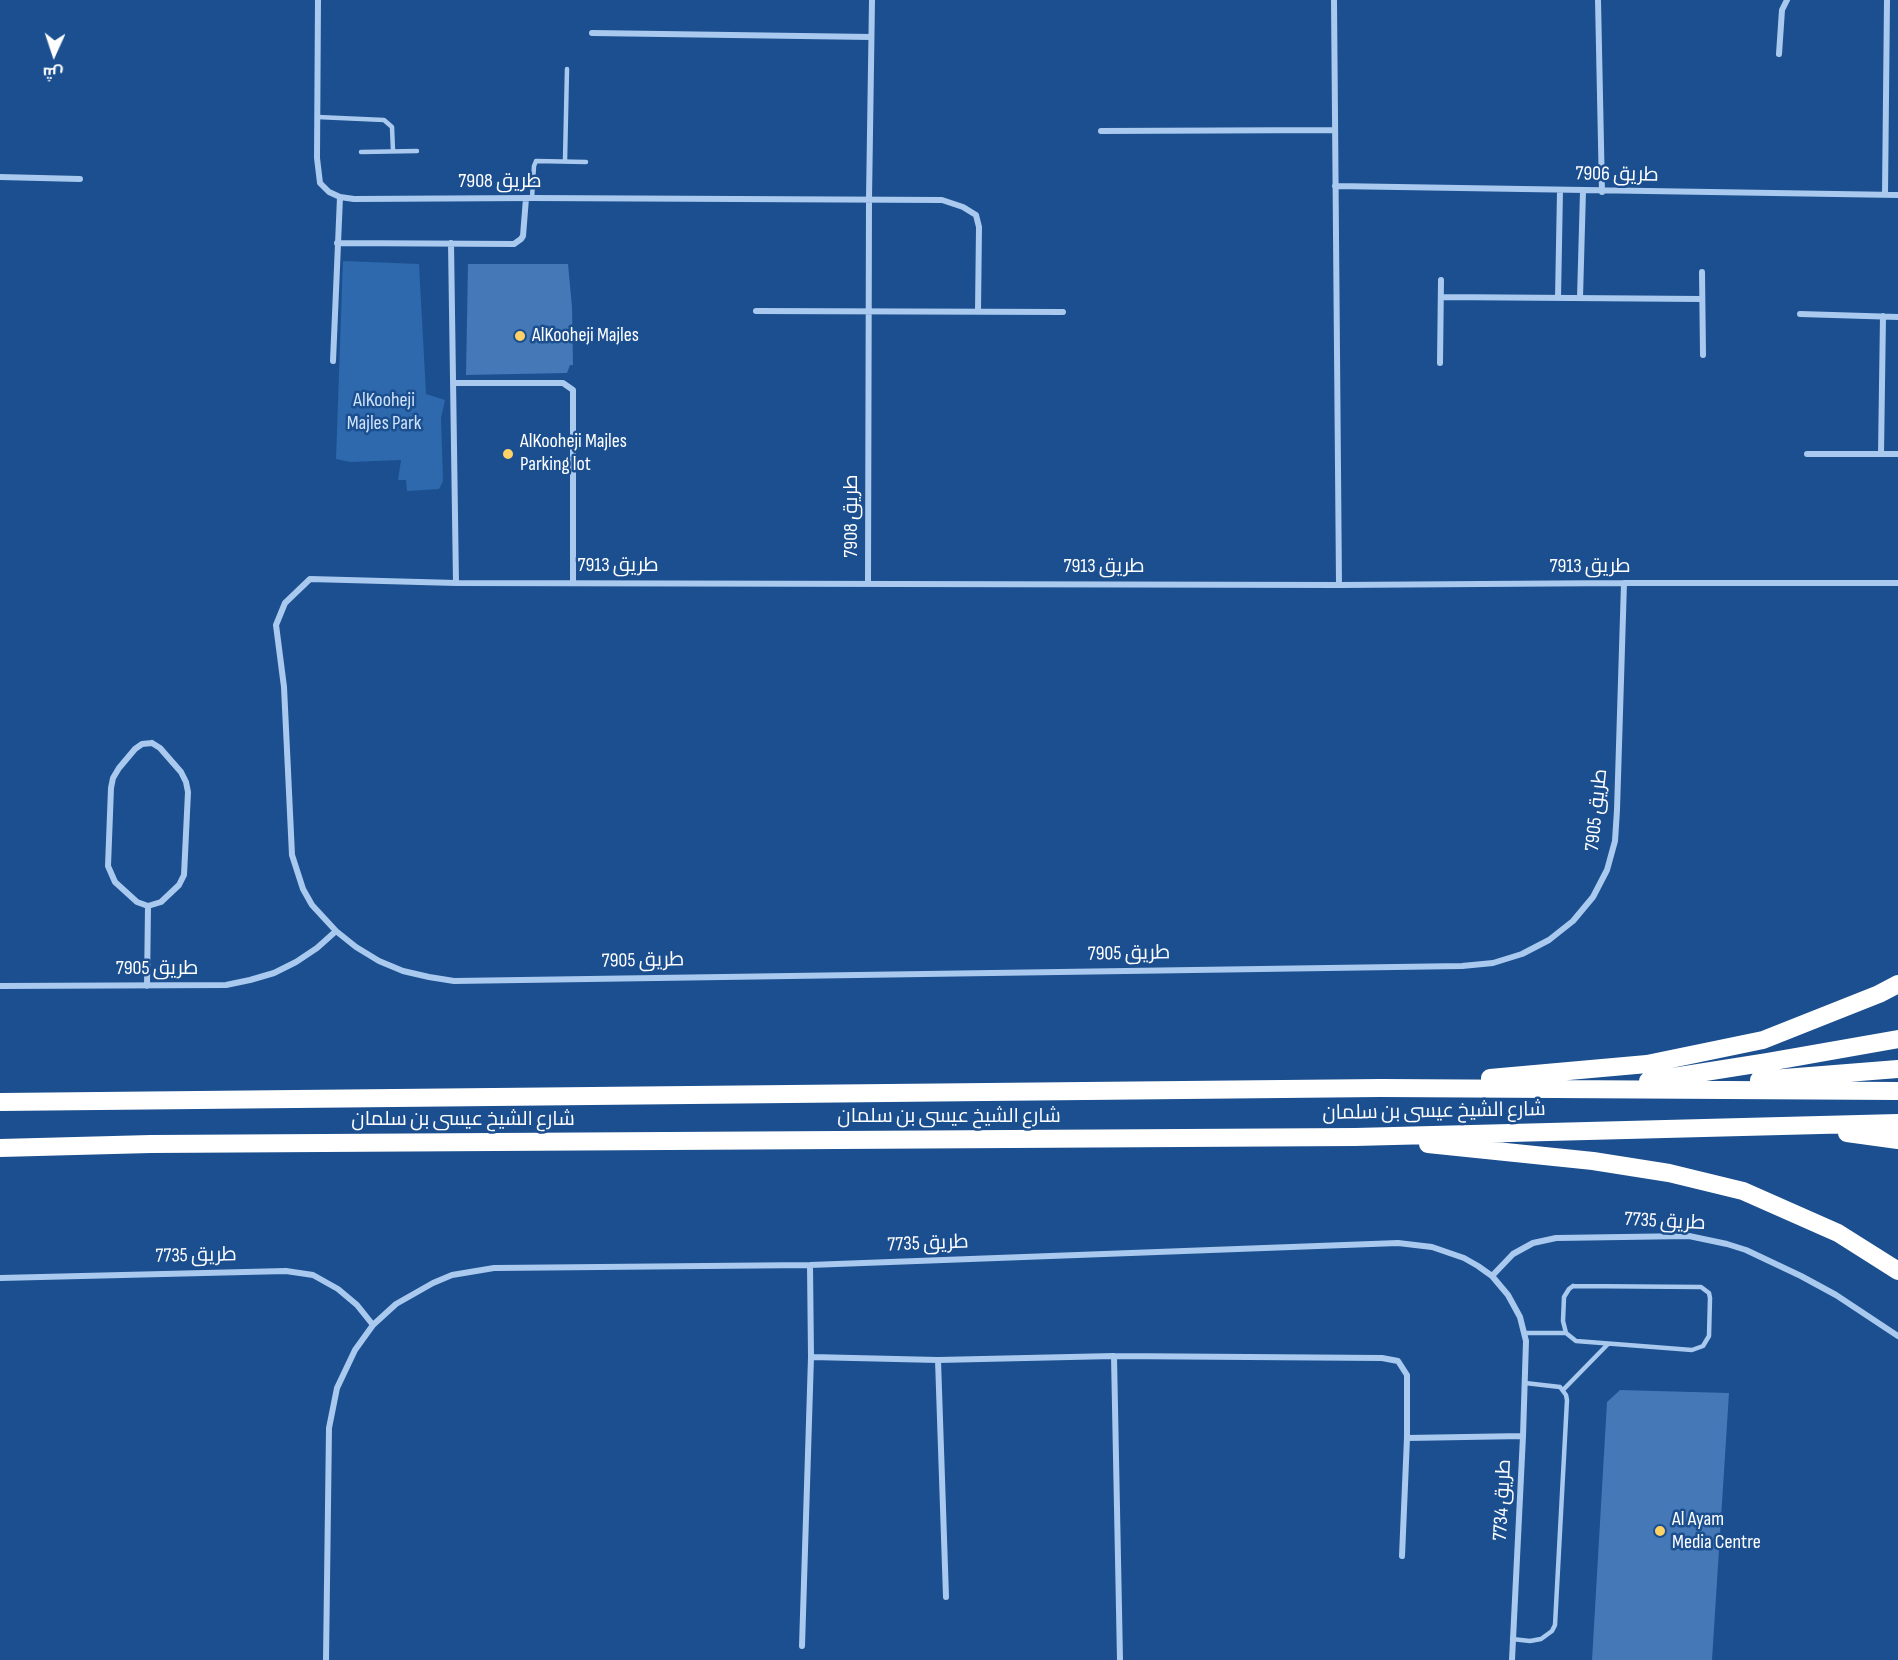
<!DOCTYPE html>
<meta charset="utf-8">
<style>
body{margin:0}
#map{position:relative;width:1898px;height:1660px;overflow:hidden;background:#1b4f8f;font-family:"Sofia Sans Condensed",Cairo,sans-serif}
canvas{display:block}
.north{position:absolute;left:24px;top:24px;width:60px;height:60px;-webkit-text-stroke:4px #1b4f8f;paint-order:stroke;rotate:183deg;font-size:16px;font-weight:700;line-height:24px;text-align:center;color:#fff}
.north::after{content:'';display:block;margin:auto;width:21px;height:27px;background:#fff;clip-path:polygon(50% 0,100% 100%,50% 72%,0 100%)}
</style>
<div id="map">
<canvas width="1898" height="1660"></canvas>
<div class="north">ش</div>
</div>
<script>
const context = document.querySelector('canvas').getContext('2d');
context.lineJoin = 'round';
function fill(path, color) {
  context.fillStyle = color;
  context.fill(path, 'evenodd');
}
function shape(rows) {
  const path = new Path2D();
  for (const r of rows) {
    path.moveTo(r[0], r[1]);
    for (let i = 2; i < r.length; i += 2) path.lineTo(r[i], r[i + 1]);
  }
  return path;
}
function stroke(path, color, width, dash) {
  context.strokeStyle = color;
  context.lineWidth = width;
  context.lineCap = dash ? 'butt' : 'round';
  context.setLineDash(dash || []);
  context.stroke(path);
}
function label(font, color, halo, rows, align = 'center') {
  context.font = font + ' "Sofia Sans Condensed",Cairo,sans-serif';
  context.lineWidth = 5;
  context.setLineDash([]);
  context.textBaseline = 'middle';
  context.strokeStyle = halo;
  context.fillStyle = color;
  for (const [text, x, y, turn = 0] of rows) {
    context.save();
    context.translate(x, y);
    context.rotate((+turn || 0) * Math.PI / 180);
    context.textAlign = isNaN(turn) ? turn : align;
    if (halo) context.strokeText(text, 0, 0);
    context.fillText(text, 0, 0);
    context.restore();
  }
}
fill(shape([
 [343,261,419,264,426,394,445,400,441,418,443,481,439,489,407,491,406,480,398,480,401,460,350,462,336,459]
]), '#2e69ad');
fill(shape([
 [468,264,568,264,572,307,573,365,570,365,567,373,466,375],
 [1620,1390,1729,1393,1712,1660,1592,1660,1607,1402]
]), '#4478b7');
stroke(shape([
 [317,117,384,120,392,127,393,151],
 [361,152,417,151],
 [565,161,567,69],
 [532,198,534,166,536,161,586,162],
 [1573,1286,1701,1287,1709,1293,1710,1298,1709,1336,1703,1346,1692,1350,1576,1341,1566,1333,1563,1321,1564,1297,1569,1289,1573,1286],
 [1524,1333,1566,1333],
 [1563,1390,1608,1344],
 [1512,1639,1530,1641,1541,1639,1552,1631,1555,1625,1567,1400,1566,1395,1560,1387,1525,1383]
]), '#a9c9ee', 4.5);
stroke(shape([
 [318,0,317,158,320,183,329,192,340,197,354,199,532,198,942,200,963,207,976,215,979,227,978,311],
 [1334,0,1339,585],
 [1598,0,1602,192],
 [592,33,871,37],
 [1779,54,1782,10,1787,0],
 [1101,131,1335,130],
 [0,177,80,179],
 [1335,186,1898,195],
 [1885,195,1887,0],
 [337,243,514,244,521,239,523,236,526,198],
 [451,243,456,583],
 [1702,272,1703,355],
 [1441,297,1702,299],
 [1558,298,1560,191],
 [1580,298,1583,191],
 [756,311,1063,312],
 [1800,314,1898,317],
 [333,361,340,197],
 [1440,363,1441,280],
 [453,383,563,383,573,390,573,582],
 [1807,454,1898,454],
 [1881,454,1883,316],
 [868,582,869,199,872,0],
 [1624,583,1617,810,1615,841,1607,870,1593,897,1573,921,1549,940,1522,954,1493,963,1462,966,454,981,429,977,403,971,379,961,356,947,336,931,312,905,303,889,292,855,284,687,276,625,285,603,310,579,456,583,1339,585,1624,583,1898,583],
 [152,743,160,748,181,772,186,782,188,792,184,875,179,885,161,902,148,906,137,902,115,882,108,866,111,788,113,778,119,768,135,749,142,744,152,743],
 [0,986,226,985,250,980,274,973,296,962,317,948,336,931],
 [147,986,148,906],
 [1492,1276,1513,1254,1533,1243,1556,1238,1689,1236,1727,1244,1746,1250,1801,1276,1836,1295,1898,1336],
 [0,1278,286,1271,313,1275,338,1289,357,1305,373,1325],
 [1114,1356,1120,1660],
 [811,1357,938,1360,1114,1356,1382,1358,1398,1361,1407,1375,1407,1438,1402,1556],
 [938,1360,946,1597],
 [1407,1438,1523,1436],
 [802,1646,811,1357,810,1265],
 [326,1660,329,1428,337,1388,355,1350,373,1325,396,1304,433,1283,452,1275,494,1268,810,1265,1398,1243,1432,1247,1464,1258,1478,1266,1492,1276,1508,1295,1520,1317,1526,1341,1523,1436,1512,1660]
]), '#a9c9ee', 6);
stroke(shape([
 [1490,1078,1647,1064,1763,1040,1879,994,1898,984],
 [1759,1080,1898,1069],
 [1648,1081,1768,1062,1898,1039],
 [0,1102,1381,1088,1898,1091],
 [1847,1133,1898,1140],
 [1428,1144,1593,1161,1669,1173,1743,1191,1838,1233,1898,1271],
 [0,1148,151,1144,1355,1137,1898,1123]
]), '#fff', 18);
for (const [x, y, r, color] of [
 [520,336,6,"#ffd166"],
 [508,454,6,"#ffd166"],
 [1660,1531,6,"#ffd166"]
]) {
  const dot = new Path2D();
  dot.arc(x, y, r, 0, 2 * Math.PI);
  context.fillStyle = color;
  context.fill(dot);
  stroke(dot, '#1b4f8f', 2);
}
label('20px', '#fff', '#1b4f8f', [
 ["طريق 7906",1617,175,1],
 ["طريق 7908",500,182],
 ["طريق 7908",852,516,-90],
 ["طريق 7913",618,566],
 ["طريق 7913",1104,567],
 ["طريق 7913",1590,567],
 ["طريق 7905",1597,810,-84],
 ["طريق 7905",1129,954,-1],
 ["طريق 7905",643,961,-1],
 ["طريق 7905",157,969],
 ["شارع الشيخ عيسى بن سلمان",1434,1112,-1],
 ["شارع الشيخ عيسى بن سلمان",949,1117],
 ["شارع الشيخ عيسى بن سلمان",463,1120],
 ["طريق 7735",1665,1222,3],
 ["طريق 7735",928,1244,-2],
 ["طريق 7735",196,1256,-1],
 ["طريق 7734",1503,1500,-87]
]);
label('20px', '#fff', '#1b4f8f', [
 ["AlKooheji Majles",532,336],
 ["AlKooheji Majles",520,442],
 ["Parking lot",520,465],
 ["Al Ayam",1672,1520],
 ["Media Centre",1672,1543]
], 'left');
label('20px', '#cfe3fa', '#1b4f8f', [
 ["AlKooheji",384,401],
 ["Majles Park",384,424]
]);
</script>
